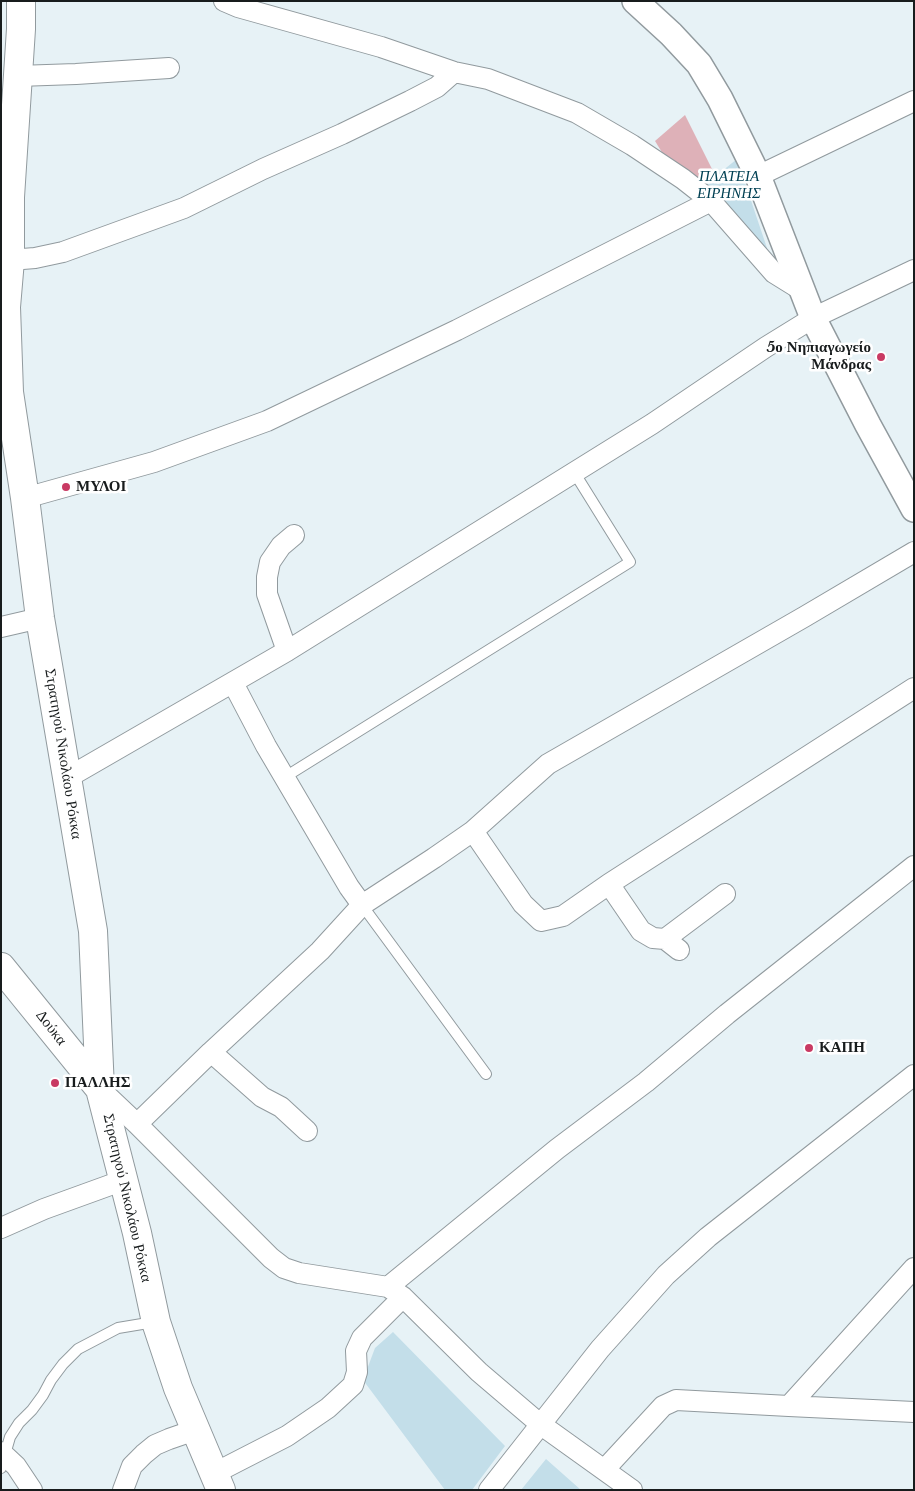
<!DOCTYPE html>
<meta charset="utf-8">
<style>
body{margin:0}
#map{position:relative;width:915px;height:1491px;overflow:hidden;background:#e7f2f6;font-family:"Libre Baskerville",serif}
canvas{display:block}
.frame{position:absolute;inset:0;border:2px solid #181c1d;pointer-events:none}
</style>
<div id="map">
<canvas width="915" height="1491"></canvas>
<div class="frame"></div>
</div>
<script>
const context = document.querySelector('canvas').getContext('2d');
context.lineJoin = 'round';
function fill(path, color) {
  context.fillStyle = color;
  context.fill(path, 'evenodd');
}
function shape(rows) {
  const path = new Path2D();
  for (const r of rows) {
    path.moveTo(r[0], r[1]);
    for (let i = 2; i < r.length; i += 2) path.lineTo(r[i], r[i + 1]);
  }
  return path;
}
function stroke(path, color, width, dash) {
  context.strokeStyle = color;
  context.lineWidth = width;
  context.lineCap = dash ? 'butt' : 'round';
  context.setLineDash(dash || []);
  context.stroke(path);
}
function label(font, color, halo, rows, align = 'center') {
  context.font = font + ' "Libre Baskerville",serif';
  context.lineWidth = 5;
  context.setLineDash([]);
  context.textBaseline = 'middle';
  context.strokeStyle = halo;
  context.fillStyle = color;
  for (const [text, x, y, turn = 0] of rows) {
    context.save();
    context.translate(x, y);
    context.rotate((+turn || 0) * Math.PI / 180);
    context.textAlign = isNaN(turn) ? turn : align;
    if (halo) context.strokeText(text, 0, 0);
    context.fillText(text, 0, 0);
    context.restore();
  }
}
fill(shape([
 [737,159,768,251,706,184],
 [393,1332,505,1446,472,1490,445,1490,363,1380,375,1348],
 [546,1459,581,1490,521,1490]
]), '#c3dee9');
fill(shape([
 [685,115,713,171,692,182,663,154,655,141]
]), '#deb1b8');
const service = shape([
 [285,777,630,562,574,472],
 [362,905,486,1074],
 [1,1468,10,1437,19,1423,32,1410,43,1395,51,1380,63,1364,78,1349,118,1328,154,1322]
]);
const minor = shape([
 [224,1,238,7,381,47,454,72,488,79,577,113,632,145,683,179,711,201,774,273,803,291],
 [18,76,76,74,169,68],
 [758,176,914,101],
 [10,260,35,258,63,252,184,208,263,169,342,134,410,101,437,87,454,72],
 [25,498,154,462,267,421,457,330,711,201],
 [1,627,40,618],
 [287,651,267,594,267,577,270,562,281,546,294,535],
 [233,683,266,746,349,887,362,905],
 [67,778,287,651,652,424,766,347,813,318,914,270],
 [473,831,523,904,541,921,563,916,609,884,914,688],
 [609,884,641,931,653,938,665,939,679,950],
 [665,939,725,894],
 [211,1052,262,1097,281,1107,307,1131],
 [100,1089,137,1124,271,1258,284,1268,299,1273,388,1287,403,1297,479,1372,540,1424,632,1490],
 [137,1124,211,1052,320,951,362,905,434,858,473,831,548,764,804,617,914,552],
 [1,1228,44,1209,124,1180],
 [388,1287,557,1149,646,1082,727,1014,914,866],
 [789,1406,914,1412],
 [1,1452,16,1466,32,1490],
 [604,1470,663,1406,676,1400,789,1406,914,1268],
 [213,1474,287,1436,328,1408,353,1385,357,1372,356,1351,362,1338,403,1297],
 [123,1490,132,1466,144,1454,155,1445,169,1439,195,1430],
 [489,1490,600,1349,666,1275,708,1237,914,1075]
]);
const tertiary = shape([
 [635,1,671,34,699,64,720,99,758,176,813,318,868,425,914,509]
]);
const secondary = shape([
 [21,1,21,29,10,197,10,260,6,307,9,392,25,498,40,618,93,931,100,1089,137,1233,156,1322,178,1388,221,1490],
 [1,967,100,1089]
]);
stroke(service, '#919a9e', 12);
stroke(minor, '#919a9e', 22);
stroke(tertiary, '#919a9e', 28);
stroke(secondary, '#919a9e', 30);
stroke(service, '#fff', 10);
stroke(minor, '#fff', 20);
stroke(tertiary, '#fff', 25);
stroke(secondary, '#fff', 28);
for (const [x, y, r, color] of [
 [881,357,5,"#c93a63"],
 [66,487,5,"#c93a63"],
 [809,1048,5,"#c93a63"],
 [55,1083,5,"#c93a63"]
]) {
  const dot = new Path2D();
  dot.arc(x, y, r, 0, 2 * Math.PI);
  context.fillStyle = color;
  context.fill(dot);
  stroke(dot, '#fff', 2);
}
label('italic 15px', '#004053', '#fff', [
 ["ΠΛΑΤΕΙΑ",729,177],
 ["ΕΙΡΗΝΗΣ",729,194]
]);
label('bold 15px', '#181c1d', '#fff', [
 ["5ο Νηπιαγωγείο",871,348,"right"],
 ["Μάνδρας",871,365,"right"],
 ["ΜΥΛΟΙ",76,487],
 ["ΚΑΠΗ",819,1048],
 ["ΠΑΛΛΗΣ",65,1083]
], 'left');
label('15px', '#181c1d', '#fff', [
 ["Στρατηγού Νικολάου Ρόκκα",63,754,81],
 ["Δούκα",51,1028,52],
 ["Στρατηγού Νικολάου Ρόκκα",127,1198,77]
]);
</script>
